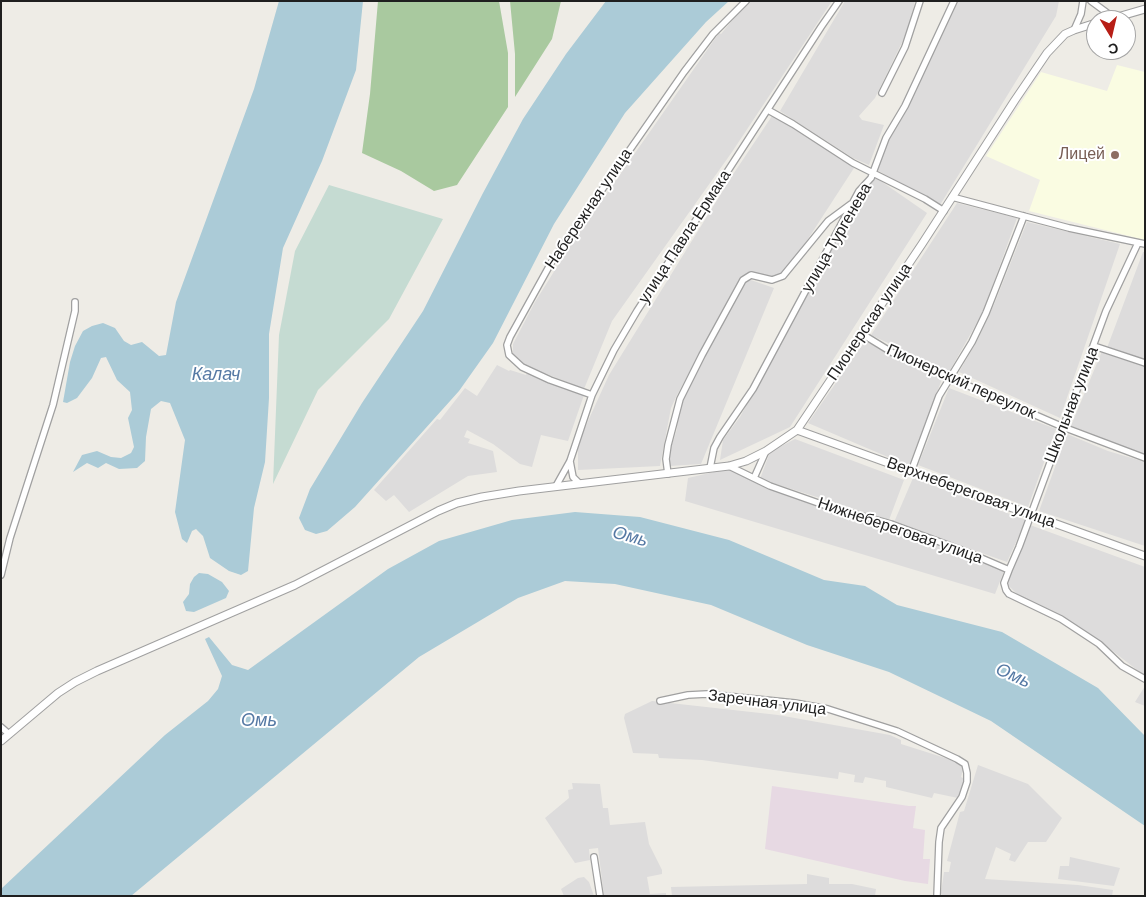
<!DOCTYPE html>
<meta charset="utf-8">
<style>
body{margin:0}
#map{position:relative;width:1146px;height:897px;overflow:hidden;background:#eeece6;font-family:Helvetica,sans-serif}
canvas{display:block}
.frame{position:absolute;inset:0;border:2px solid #1f1f1f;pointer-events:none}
.north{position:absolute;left:1086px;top:10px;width:50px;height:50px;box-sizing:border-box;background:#fff;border:1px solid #a5a5a5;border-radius:50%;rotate:171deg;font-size:14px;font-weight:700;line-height:20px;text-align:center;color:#1f1f1f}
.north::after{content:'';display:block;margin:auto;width:18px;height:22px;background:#b71e16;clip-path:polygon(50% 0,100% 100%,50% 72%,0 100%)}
</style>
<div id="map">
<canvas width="1146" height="897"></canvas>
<div class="frame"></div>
<div class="north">С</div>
</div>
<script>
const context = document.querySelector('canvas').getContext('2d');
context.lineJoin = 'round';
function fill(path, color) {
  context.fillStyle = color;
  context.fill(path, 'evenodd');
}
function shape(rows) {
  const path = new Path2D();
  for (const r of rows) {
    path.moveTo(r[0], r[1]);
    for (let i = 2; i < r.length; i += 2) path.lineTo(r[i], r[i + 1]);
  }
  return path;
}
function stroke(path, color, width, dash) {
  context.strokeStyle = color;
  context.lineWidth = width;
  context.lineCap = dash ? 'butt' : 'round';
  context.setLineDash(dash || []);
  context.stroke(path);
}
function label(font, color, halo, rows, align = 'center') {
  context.font = font + ' Helvetica,sans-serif';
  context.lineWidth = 4;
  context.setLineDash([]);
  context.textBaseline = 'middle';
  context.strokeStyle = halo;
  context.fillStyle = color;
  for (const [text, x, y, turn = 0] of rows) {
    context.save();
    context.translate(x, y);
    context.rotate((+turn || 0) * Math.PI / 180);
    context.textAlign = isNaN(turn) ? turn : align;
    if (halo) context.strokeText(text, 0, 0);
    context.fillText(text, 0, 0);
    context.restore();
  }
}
fill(shape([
 [750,1,832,1,732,152,612,321,584,389,522,364,513,356,513,344,535,302,570,246,719,33,721,34,739,12],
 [845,1,915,1,908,30,875,98,859,116,862,120,884,125,869,165,853,158,780,111],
 [956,1,1059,1,1056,16,940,205,877,170,876,167,883,150,908,103],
 [772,116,784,121,831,150,854,168,795,259,783,275,772,278,750,272,740,279,677,395,671,408,660,466,578,470,578,443,609,375,732,176],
 [875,177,927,213,790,427,720,460,723,440,740,417,859,198],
 [957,203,1017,218,983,312,949,372,871,335],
 [1027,222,1120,244,1060,418,959,372,978,339,995,302],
 [1143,252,1145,252,1145,361,1107,348],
 [748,279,774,288,701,464,670,466,668,457,677,429,678,408,713,340],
 [865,341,942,379,909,466,808,423],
 [1102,351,1145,366,1145,455,1071,426],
 [497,365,509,371,510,370,526,375,527,373,535,376,584,395,568,441,541,435,532,467,520,464,493,444,467,430,464,437,470,439,468,443,493,451,497,472,468,476,409,512,394,495,386,501,374,490,437,419,440,420,465,388,477,396],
 [949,388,1056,429,1028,507,918,465],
 [1067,434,1108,451,1145,462,1145,546,1039,511],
 [795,439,904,480,889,520,895,520,913,478,1026,520,1007,562,889,520,760,479,770,452],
 [727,469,774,490,961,551,1004,571,995,594,685,501,688,478],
 [1030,525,1145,567,1145,676,1106,646,1070,622,1019,596,1007,584],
 [1145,686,1145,706,1135,702],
 [652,701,778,715,890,735,901,740,901,744,958,762,964,766,961,777,965,779,961,795,958,798,934,793,932,798,886,787,886,781,865,777,863,783,854,782,855,775,839,772,838,779,702,760,659,758,658,754,633,753,624,718,625,714],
 [978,765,1028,784,1062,818,1046,842,1028,842,1015,862,1009,860,1011,854,996,847,985,879,1078,885,1113,890,1112,896,942,896,941,893,944,872,949,872,951,862,947,861,960,812,964,811],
 [572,783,600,784,603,808,608,808,610,825,645,822,649,844,662,870,662,874,647,877,650,894,666,893,666,896,604,896,598,848,589,849,590,860,575,863,545,818,569,798,568,790,573,789],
 [1070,857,1120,868,1114,886,1058,879,1060,866,1069,866],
 [807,874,829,878,829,884,852,884,876,889,875,896,672,896,671,887,807,884],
 [584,877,589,882,594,896,564,896,561,889,578,878]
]), '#dddcdc');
fill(shape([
 [772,786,909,806,916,806,913,828,925,830,923,859,930,859,928,884,905,881,765,849]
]), '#e7d9e3');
fill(shape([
 [1117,65,1145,72,1145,240,1029,211,1040,180,986,156,1041,72,1107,91]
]), '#fafce2');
fill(shape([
 [378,1,499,1,508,53,508,107,457,185,434,191,401,171,362,153,370,94],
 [510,1,561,1,552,39,515,97,515,54]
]), '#a9c99f');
fill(shape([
 [329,185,443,219,389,319,318,390,273,484,279,335,295,251]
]), '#c5dbd2');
fill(shape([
 [279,1,363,1,356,70,322,161,283,248,269,334,269,398,265,462,254,508,248,571,241,575,229,571,210,558,203,536,196,529,192,531,187,543,182,539,175,512,185,440,170,403,161,401,151,409,146,437,145,461,137,468,119,469,106,463,98,468,87,463,73,472,82,455,97,451,111,457,121,458,131,453,134,447,128,418,132,410,130,392,117,380,106,357,101,358,92,378,77,398,67,403,63,402,70,362,75,346,83,331,92,326,103,323,115,328,124,341,131,345,142,342,159,356,166,355,176,302,254,89],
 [606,1,729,1,706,22,625,113,554,224,493,343,459,391,355,507,327,531,316,534,305,530,299,518,310,489,362,403,423,311,483,193,523,119,566,54],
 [575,512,640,517,729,540,824,580,865,586,897,605,1002,632,1098,688,1145,736,1145,826,991,721,889,672,807,645,711,605,615,584,565,581,518,598,419,657,131,896,1,896,1,889,165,735,208,701,218,689,222,676,205,639,209,637,232,665,248,670,388,569,439,541,512,520],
 [199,573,208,574,222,582,229,591,226,598,194,612,186,611,183,602,189,594,190,584,194,577]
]), '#abcbd7');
const minor = shape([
 [1091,1,1114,18],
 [1074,30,1081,14,1083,1],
 [882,93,905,47,920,1],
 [768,110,793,124,853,163,925,199,944,211],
 [952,197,1069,228,1145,244],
 [862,334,893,353,1063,427,1145,458],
 [1094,346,1145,363],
 [592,395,550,380,522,367,509,355,507,345,510,337,551,263,684,72,713,34,746,1],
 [570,461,573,477,579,483],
 [729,466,770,486,824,505,891,524,967,552,1009,570,1004,583,1006,590,1009,594,1061,619,1099,644,1122,666,1145,679],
 [710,468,714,448,720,437,753,389,859,191,871,178,886,138,905,106,954,1],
 [911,472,939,396,972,342,986,313,1024,216],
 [668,474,666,459,668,445,680,399,702,355,743,280,751,275,772,280,783,276,828,221,851,204],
 [754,478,766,451],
 [556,486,570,461,592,395,614,350,637,311,821,27,839,1],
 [1009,570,1019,547,1106,311,1138,243],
 [1,575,10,538,53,405,75,311,75,302],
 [660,701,688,695,707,694,795,703,828,709,897,731,957,759,965,764,967,773,967,782,962,797,941,828,939,842,937,896],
 [1,727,9,734],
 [594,857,600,896]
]);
const tertiary = shape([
 [1107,20,1145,9],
 [797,430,1145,556],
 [1,741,58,693,75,682,97,671,295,585,438,511,457,503,482,497,519,491,729,466,746,461,766,451,797,430,922,244,1015,100,1047,53,1065,34,1074,30,1096,23]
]);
stroke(minor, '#a0a0a0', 8);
stroke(tertiary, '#a0a0a0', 9);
stroke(minor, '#fff', 5.5);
stroke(tertiary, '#fff', 7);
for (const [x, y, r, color] of [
 [1115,155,5,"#8d6e63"]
]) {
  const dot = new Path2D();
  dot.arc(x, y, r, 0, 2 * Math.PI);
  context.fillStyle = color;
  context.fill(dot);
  stroke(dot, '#fff', 2);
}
label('16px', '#785e54', '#fff', [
 ["Лицей",1105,155]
], 'right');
label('16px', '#1f1f1f', '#fff', [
 ["Набережная улица",589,209,-56],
 ["улица Павла Ермака",685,237,-57],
 ["улица Тургенева",837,238,-60],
 ["Пионерская улица",870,322,-56],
 ["Пионерский переулок",961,382,24],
 ["Школьная улица",1072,405,-69],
 ["Верхнебереговая улица",971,493,20],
 ["Нижнебереговая улица",900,531,19],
 ["Заречная улица",767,703,7]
]);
label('italic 18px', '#5579a4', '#fff', [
 ["Калач",216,375],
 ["Омь",630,537,15],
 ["Омь",1013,676,24],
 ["Омь",259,721]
]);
</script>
